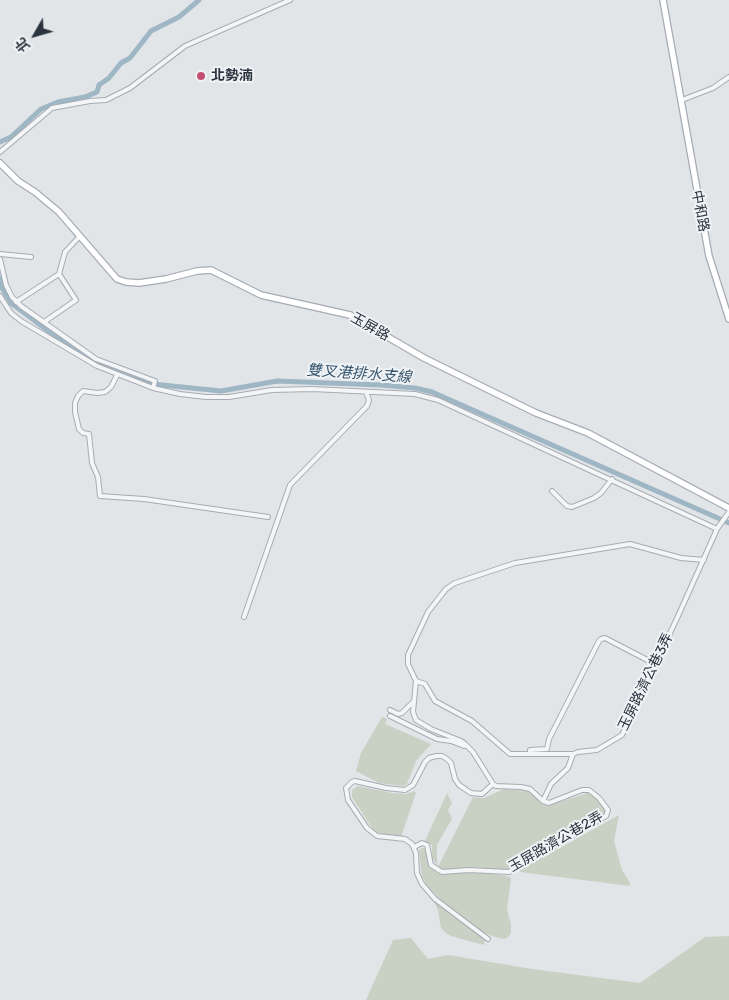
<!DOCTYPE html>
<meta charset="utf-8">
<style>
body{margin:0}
#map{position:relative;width:729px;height:1000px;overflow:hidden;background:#e1e5e8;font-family:Rubik,"Noto Sans TC",sans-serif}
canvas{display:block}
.north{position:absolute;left:10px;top:10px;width:50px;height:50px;-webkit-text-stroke:4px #f0f3f6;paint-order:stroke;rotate:232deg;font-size:14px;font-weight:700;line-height:20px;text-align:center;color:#2b343e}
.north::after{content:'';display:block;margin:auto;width:18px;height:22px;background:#2b343e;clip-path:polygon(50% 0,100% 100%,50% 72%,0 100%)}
</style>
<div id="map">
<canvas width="729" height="1000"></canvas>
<div class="north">北</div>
</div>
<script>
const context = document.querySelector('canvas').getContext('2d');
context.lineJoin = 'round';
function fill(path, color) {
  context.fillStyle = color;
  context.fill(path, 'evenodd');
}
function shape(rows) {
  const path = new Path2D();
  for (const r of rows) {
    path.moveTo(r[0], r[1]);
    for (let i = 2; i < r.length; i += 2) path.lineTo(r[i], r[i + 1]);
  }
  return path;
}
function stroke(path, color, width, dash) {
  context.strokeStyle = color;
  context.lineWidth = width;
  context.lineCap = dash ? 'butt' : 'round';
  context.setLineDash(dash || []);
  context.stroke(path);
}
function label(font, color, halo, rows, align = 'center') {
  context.font = font + ' Rubik,"Noto Sans TC",sans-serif';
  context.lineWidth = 4;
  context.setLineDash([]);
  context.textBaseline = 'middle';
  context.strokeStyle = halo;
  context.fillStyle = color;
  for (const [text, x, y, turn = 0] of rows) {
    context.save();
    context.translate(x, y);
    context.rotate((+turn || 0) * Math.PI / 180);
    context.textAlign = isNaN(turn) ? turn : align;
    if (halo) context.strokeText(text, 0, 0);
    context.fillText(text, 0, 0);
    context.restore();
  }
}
fill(shape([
 [382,717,387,719,385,724,431,744,416,761,407,784,403,786,379,783,356,771,361,753],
 [358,786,392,793,406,794,414,791,416,793,401,837,382,835,374,831,352,797,352,790],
 [504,789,527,791,533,794,548,806,587,793,591,793,606,810,606,815,510,870,469,867,446,871,438,867,473,797,484,798],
 [447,793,452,803,448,810,452,819,437,845,437,866,432,857,432,845,425,841],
 [619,815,614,841,622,870,630,883,630,886,520,872,520,870],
 [422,848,426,848,432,867,437,872,444,874,471,871,507,876,511,878,507,910,511,924,511,933,508,937,505,939,498,938,482,932,438,897,426,884,422,876,419,850],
 [433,899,485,939,484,945,451,936,446,933,441,928,438,910],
 [729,936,729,1000,366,1000,393,940,411,938,428,959,448,955,532,969,640,983,705,937]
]), '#c8d1c3');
stroke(shape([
 [0,142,11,137,41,109,58,102,85,97,97,92,99,85,109,78,121,63,130,58,151,31,179,17,199,0],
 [0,278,2,288,11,303,47,330,92,360,109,368,152,384,221,391,277,381,381,385,415,388,432,392,729,523]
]), '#9fb6c5', 5);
const street = shape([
 [682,100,713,88,729,77],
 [0,152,52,108,90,101,106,100,130,88,185,46,290,0],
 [0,254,31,257],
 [0,259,6,285,12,297,21,306,96,359,155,381,153,388],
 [0,296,11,313,21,321,97,366,153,388,180,394,206,397,229,397,272,390,312,389,415,394,438,400,717,529,729,512],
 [16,302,59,274],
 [44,322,76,300,59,274,65,252,80,236],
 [117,375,111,387,105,392,97,393,83,391,78,396,75,403,75,412,79,429,83,433,89,434,92,463,98,477,100,496,144,499,268,517],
 [552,491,567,506,572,507,594,498,601,493,612,479],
 [244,617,290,485,367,406,369,400,366,392],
 [416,681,425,684,435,701,472,721,510,754,573,754],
 [390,710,398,714,402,713,414,701],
 [390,716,437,739,451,741,464,746],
 [530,754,530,750,547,749,549,739,599,641,601,639,605,638,655,664],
 [543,801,551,784,568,768,573,754,578,752,597,750,622,735,679,614,717,529],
 [414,847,422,843,427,845,431,865,442,872,469,870,509,872,606,816,608,810,599,798,589,790,582,790,549,803,543,801,530,789,521,787,496,786,493,784,473,752,465,744,461,741,431,729,416,720,413,712,416,681,408,664,408,655,428,612,446,589,455,583,515,563,630,544,681,558,704,560],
 [488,939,435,899,422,884,417,873,416,853,412,844,405,839,377,836,367,828,348,800,346,788,352,782,355,781,386,788,405,790,413,785,425,762,429,758,436,756,442,756,447,759,451,763,455,779,459,785,471,793,482,794,493,784]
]);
const secondary = shape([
 [663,0,709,256,729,319],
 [0,163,18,181,35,192,59,212,117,279,126,282,139,283,166,279,197,271,211,270,261,295,350,315,424,358,536,413,588,433,729,508]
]);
stroke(street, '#a7acb2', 6);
stroke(secondary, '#a7acb2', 8);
stroke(street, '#f3f5f7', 4);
stroke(secondary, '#fff', 5.5);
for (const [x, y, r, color] of [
 [201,76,5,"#c35070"]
]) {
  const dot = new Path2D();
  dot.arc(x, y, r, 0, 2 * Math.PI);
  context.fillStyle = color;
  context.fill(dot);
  stroke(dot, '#f0f3f6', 2);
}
label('bold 14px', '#2b343e', '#f0f3f6', [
 ["北勢湳",211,76]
], 'left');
label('14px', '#2b343e', '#f0f3f6', [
 ["中和路",700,211,79],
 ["玉屏路",370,327,29],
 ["玉屏路濟公巷3弄",646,682,-64],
 ["玉屏路濟公巷2弄",556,842,-30]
]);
label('italic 15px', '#38576f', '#f0f3f6', [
 ["雙叉港排水支線",359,374,4]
]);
</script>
